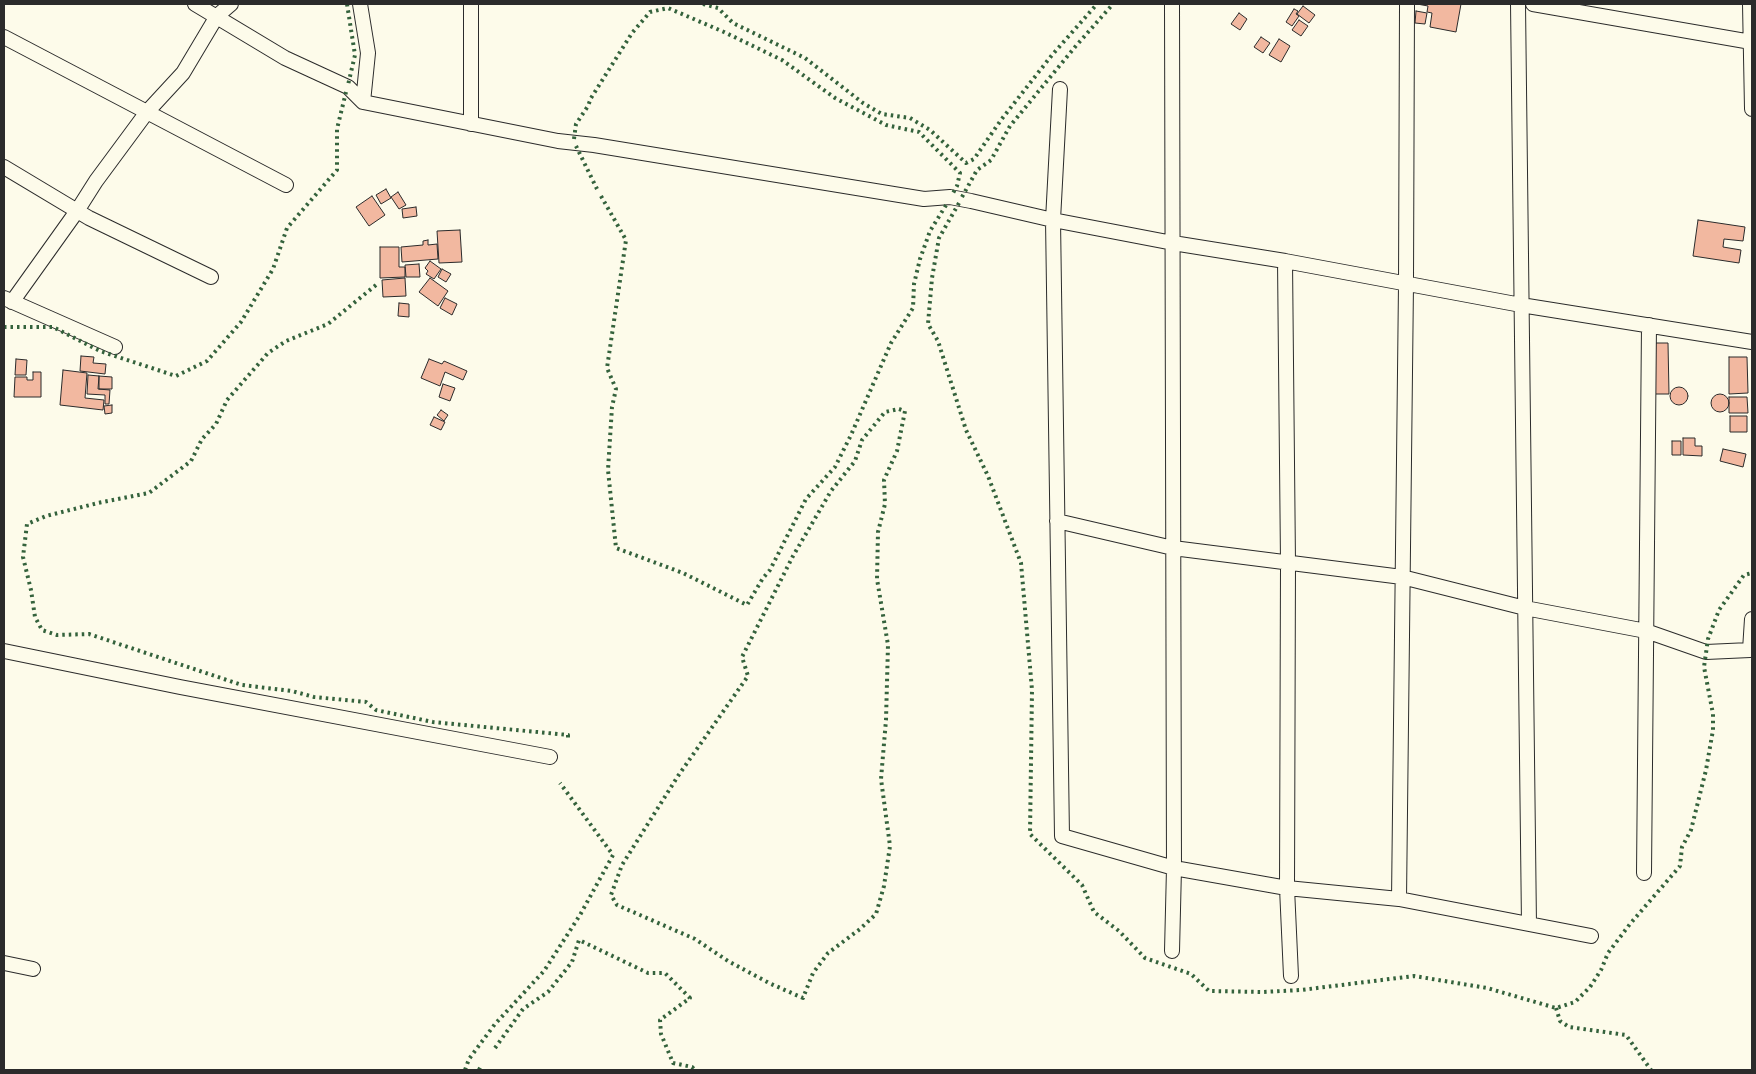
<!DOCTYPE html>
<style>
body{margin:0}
#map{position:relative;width:1756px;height:1074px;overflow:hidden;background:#fdfbea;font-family:"Open Sans",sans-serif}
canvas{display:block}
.frame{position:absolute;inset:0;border:5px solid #2b2b2b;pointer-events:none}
</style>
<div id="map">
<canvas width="1756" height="1074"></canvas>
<div class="frame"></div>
</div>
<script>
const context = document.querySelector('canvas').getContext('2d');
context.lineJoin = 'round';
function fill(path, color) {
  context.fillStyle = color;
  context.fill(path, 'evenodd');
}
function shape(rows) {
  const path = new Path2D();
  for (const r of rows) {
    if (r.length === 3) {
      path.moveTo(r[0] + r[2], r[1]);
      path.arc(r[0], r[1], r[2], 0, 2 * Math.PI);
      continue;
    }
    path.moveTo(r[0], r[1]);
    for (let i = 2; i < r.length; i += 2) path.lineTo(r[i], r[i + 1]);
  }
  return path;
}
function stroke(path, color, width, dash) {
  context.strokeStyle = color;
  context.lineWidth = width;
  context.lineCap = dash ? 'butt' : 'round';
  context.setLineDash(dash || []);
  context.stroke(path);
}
const building = shape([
 [1417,4,1461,4,1456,32,1430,27,1432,13,1427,12,1428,6,1417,4],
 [1303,6,1315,15,1309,23,1297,14,1303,6],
 [1294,9,1298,11,1296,14,1299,16,1292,26,1286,22,1294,9],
 [1416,11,1427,13,1425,24,1415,23,1416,11],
 [1239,13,1247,19,1240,30,1231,24,1239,13],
 [1299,20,1308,26,1301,36,1292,30,1299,20],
 [1261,37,1270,43,1263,53,1254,47,1261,37],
 [1279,39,1290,46,1281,62,1269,55,1279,39],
 [386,189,391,198,381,204,376,195,386,189],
 [398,192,406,205,399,209,391,197,398,192],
 [372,196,385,215,369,226,356,207,372,196],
 [416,207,417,216,403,218,402,209,416,207],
 [1698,220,1745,227,1743,241,1724,239,1723,247,1741,250,1739,263,1693,256,1698,220],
 [460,230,462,262,439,263,437,231,460,230],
 [428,240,428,245,437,244,438,259,402,262,401,247,423,245,423,241,428,240],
 [380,247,399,247,399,267,405,267,405,277,380,278,380,247],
 [430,261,441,269,434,279,426,274,428,271,425,268,430,261],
 [419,264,420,277,406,277,405,265,419,264],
 [442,269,451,274,446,282,438,277,442,269],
 [405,278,406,296,383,297,382,280,405,278],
 [430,278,448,291,438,306,419,292,430,278],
 [445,298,457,304,452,315,440,308,445,298],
 [399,303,409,304,409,317,398,316,399,303],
 [1652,343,1668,343,1669,394,1653,394,1652,343],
 [81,356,94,357,93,363,106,364,105,374,80,371,81,356],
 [1729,357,1747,357,1748,393,1729,394,1729,357],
 [16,359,27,360,26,375,15,375,16,359],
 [429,359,442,364,444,361,467,371,463,380,445,372,440,386,421,378,429,359],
 [63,370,87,373,85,398,104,400,103,410,60,405,63,370],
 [33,372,41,372,41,397,14,397,15,377,27,377,27,380,33,380,33,372],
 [88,375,99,376,98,389,110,390,109,404,105,404,105,395,87,394,88,375],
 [99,376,112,377,112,389,99,389,99,376],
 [443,384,455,388,450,401,439,397,443,384],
 [1679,396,9],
 [1720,403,9],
 [1729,397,1747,397,1748,413,1729,413,1729,397],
 [112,405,112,413,105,414,104,406,112,405],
 [441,410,448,415,444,421,437,415,441,410],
 [1730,416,1747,416,1747,432,1730,432,1730,416],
 [434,417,445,422,441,430,430,425,434,417],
 [1683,438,1695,438,1695,446,1702,446,1702,456,1683,455,1683,438],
 [1672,441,1681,441,1681,455,1672,455,1672,441],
 [1723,449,1746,454,1743,467,1720,461,1723,449]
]);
fill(building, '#f2b8a0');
stroke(building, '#2b2b2b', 1);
const minor = shape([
 [195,4,285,58,348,87,363,102,558,141,594,145,924,199,950,197,971,201,1053,220,1173,243,1285,261,1521,305,1752,342],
 [360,4,368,53,363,102],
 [1518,4,1529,924],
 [1533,4,1751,42],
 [1750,4,1752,109],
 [4,37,286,185],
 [1060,89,1053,220,1062,836,1174,868,1287,888,1399,899,1591,936],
 [471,124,471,4],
 [4,167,89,218,211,277],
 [1285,261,1288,563,1287,888,1291,976],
 [4,298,115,347],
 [12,302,77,211,96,181,147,112,183,73,217,16,231,4],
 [1057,521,1173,548,1402,577,1525,608,1646,631,1706,652,1750,650,1752,619],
 [4,651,180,687,550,757],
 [1644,873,1649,325],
 [1399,899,1406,284,1407,4],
 [1172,951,1174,868,1172,4],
 [4,963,33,969]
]);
stroke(minor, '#2b2b2b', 16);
stroke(minor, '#fdfbea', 14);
stroke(shape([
 [347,4,355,55,348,85],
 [703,4,718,8,733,23,805,58,863,103,882,114,910,118,930,130,966,163,974,159,1001,120,1052,55,1097,4],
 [574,139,576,124,588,106,591,98,632,33,650,12,668,8,724,32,782,60,835,98,886,125,919,132,960,173,957,186,953,193],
 [576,146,597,189],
 [601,196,626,240,607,368,616,389,612,407,608,470,616,548,683,573,747,605,763,578,770,570,806,499,835,467,851,435,891,343,913,308,914,284,920,259,930,231,948,202],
 [962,197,977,170,991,160,1010,126,1075,47,1113,4],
 [959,203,939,238,932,278,928,324,938,341,966,430,988,476,1021,563,1032,690,1030,834,1082,885,1094,912,1119,931,1145,958,1191,974,1209,991,1263,992,1301,990,1414,976,1487,988,1556,1008,1575,1002,1590,987,1601,970,1608,953,1630,924,1680,866,1682,847,1691,830,1706,770,1713,730,1713,714,1704,667,1708,639,1719,610,1744,575,1752,573],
 [376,285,328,324,286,341,268,353,227,400,216,424,202,439,191,461,149,493,98,503,46,516,27,524,23,557,31,590,35,617,42,630,57,635,89,634,242,685,292,691,314,697,366,702,376,710,433,722,568,735,568,741],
 [4,327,53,327,100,351,176,376,207,361,241,322,273,269,287,228,337,170,337,129,346,92],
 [899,409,905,411,897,451,884,480,885,504,878,532,877,579,888,645,886,720,881,779,890,846,884,886,876,914,860,929,828,953,813,973,803,998,769,983,728,961,695,939,617,905,611,895,622,865,678,776,748,676,742,657,793,556,831,491,855,461,862,440,885,412,899,409],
 [1556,1008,1560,1021,1569,1027,1626,1035,1651,1070],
 [495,1048,523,1009,548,992,572,962,579,940,648,973,665,973,690,998,660,1020,661,1034,673,1063,692,1067,695,1070],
 [465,1070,469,1059,495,1024,544,971,580,915,613,855,560,783],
 [479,1070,481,1066]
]), '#34623c', 4, [2.5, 4]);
</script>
